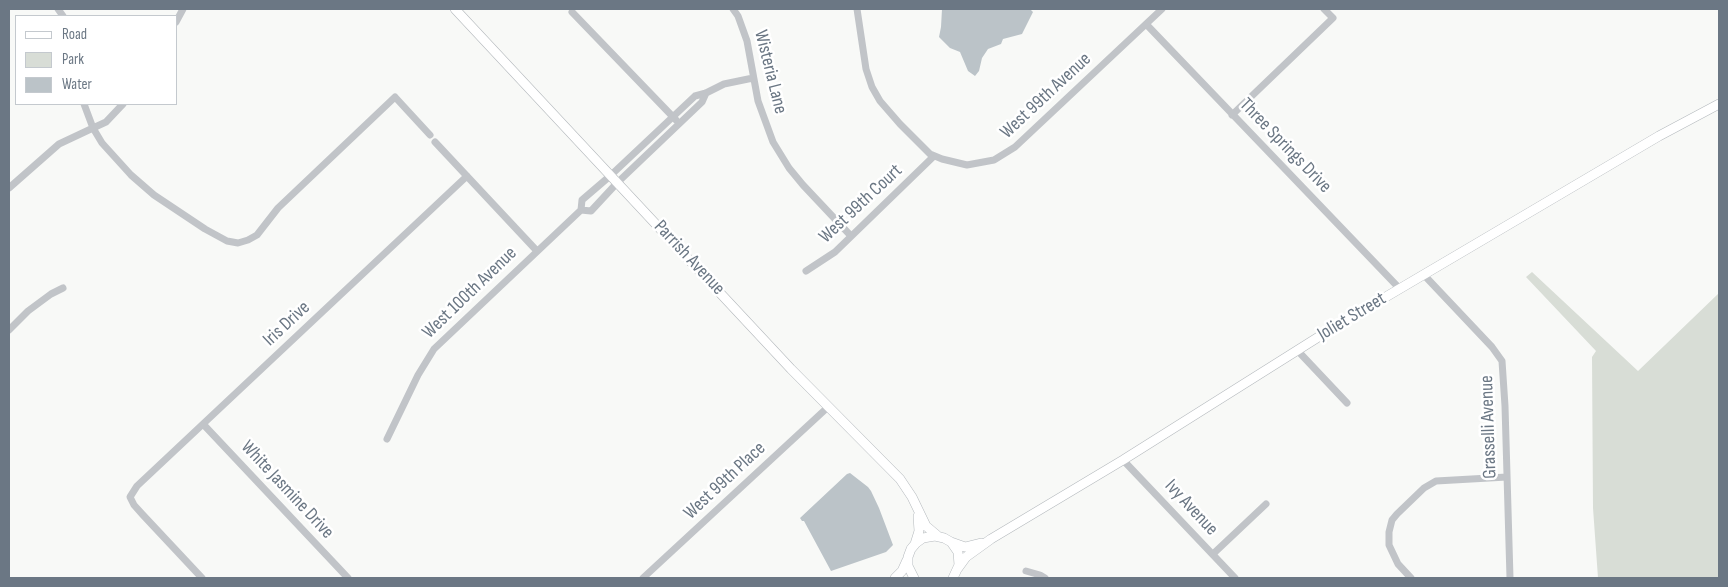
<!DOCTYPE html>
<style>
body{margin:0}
#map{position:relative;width:1728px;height:587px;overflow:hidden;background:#f8f9f7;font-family:"Sofia Sans Condensed",sans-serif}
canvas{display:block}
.frame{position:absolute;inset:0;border:10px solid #6b7784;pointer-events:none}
.legend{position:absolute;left:15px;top:15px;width:162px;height:90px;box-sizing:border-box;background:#fff;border:1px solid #c4c9ce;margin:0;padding:6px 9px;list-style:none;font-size:15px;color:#6b7784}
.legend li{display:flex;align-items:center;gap:10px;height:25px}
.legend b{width:25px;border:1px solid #c4c9ce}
</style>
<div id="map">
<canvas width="1728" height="587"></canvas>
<div class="frame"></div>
<ul class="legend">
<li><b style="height:6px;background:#fff"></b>Road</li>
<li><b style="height:14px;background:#d8ddd6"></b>Park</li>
<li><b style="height:14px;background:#bbc3c8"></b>Water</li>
</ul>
</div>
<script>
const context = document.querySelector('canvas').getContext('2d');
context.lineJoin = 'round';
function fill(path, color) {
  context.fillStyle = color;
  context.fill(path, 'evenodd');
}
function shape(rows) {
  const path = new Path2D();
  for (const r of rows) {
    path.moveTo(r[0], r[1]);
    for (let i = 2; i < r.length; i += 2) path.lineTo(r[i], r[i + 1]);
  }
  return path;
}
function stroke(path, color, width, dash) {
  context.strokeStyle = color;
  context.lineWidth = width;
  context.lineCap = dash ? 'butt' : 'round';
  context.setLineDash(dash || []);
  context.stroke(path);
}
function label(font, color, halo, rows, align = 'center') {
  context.font = font + ' "Sofia Sans Condensed",sans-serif';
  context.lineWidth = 5;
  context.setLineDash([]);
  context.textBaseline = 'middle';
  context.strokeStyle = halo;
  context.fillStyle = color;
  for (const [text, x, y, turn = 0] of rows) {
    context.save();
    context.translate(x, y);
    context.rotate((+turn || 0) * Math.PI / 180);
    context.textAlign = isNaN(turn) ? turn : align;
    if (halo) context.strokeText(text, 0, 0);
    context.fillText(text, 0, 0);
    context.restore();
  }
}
fill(shape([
 [1532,272,1638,371,1719,293,1719,578,1598,578,1593,508,1592,357,1596,351,1526,277]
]), '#d8ddd6');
fill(shape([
 [942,9,1030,9,1033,12,1022,34,1003,39,1001,44,988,49,982,58,979,71,975,76,968,71,960,52,950,48,939,37,941,27],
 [850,473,868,487,871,491,879,508,893,545,886,552,831,571,804,521,802,521,800,518,847,474]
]), '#bbc3c8');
const secondary = shape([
 [455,9,791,369,900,479,912,497,926,526,939,537],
 [951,542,965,547,981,543],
 [915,544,919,531,918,516],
 [958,568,966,557,991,539,1123,460,1328,331,1659,136,1719,104],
 [895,578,902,571,907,560],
 [914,578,908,566,908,557,911,549,916,543,923,538,935,536,944,538,951,542,958,552,959,565,953,578]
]);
stroke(secondary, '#b3b8bc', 10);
stroke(shape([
 [58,9,63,16],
 [733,9,738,16,747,41,758,101,773,142,789,168,803,185,851,236],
 [857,9,866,69,872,87,880,101,900,124,930,154,942,159,967,165,994,160,1015,147,1162,9],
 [572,12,676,120],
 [176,22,183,9],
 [1146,24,1400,289],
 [123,104,106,122,93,128,102,143,131,175,154,195,205,229,227,241,238,243,248,240,257,235,278,208,395,97,430,135],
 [1232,115,1333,18,1324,9],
 [435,142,537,251],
 [9,188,59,144,93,128,84,104],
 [581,210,591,211,617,183,702,102,706,93],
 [806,271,835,252,934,156],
 [1424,275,1492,347,1502,361,1505,406,1510,578],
 [9,330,28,311,51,294,63,288],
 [1297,350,1347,403],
 [203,424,348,578],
 [387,439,418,375,434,349,581,210,582,200,610,176,695,96,706,93,724,84,753,78],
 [1123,460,1235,578],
 [1213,554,1266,504],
 [1026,571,1040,575,1045,578],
 [202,578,143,515,134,505,130,497,137,486,467,176],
 [643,578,828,407],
 [1411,578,1398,564,1389,545,1389,532,1392,520,1397,514,1424,488,1436,481,1507,477]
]), '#c1c4c8', 7);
stroke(secondary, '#fff', 9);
label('19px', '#6b7784', '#fff', [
 ["Wisteria Lane",770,72,76],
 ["West 99th Avenue",1046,96,-43],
 ["Three Springs Drive",1285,146,46],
 ["West 99th Court",861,204,-43],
 ["Parrish Avenue",689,258,47],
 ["West 100th Avenue",470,293,-44],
 ["Joliet Street",1352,317,-31],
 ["Iris Drive",287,324,-43],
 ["Grasselli Avenue",1489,427,-92],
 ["West 99th Place",725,481,-43],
 ["White Jasmine Drive",287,490,47],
 ["Ivy Avenue",1191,508,47]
]);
</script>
